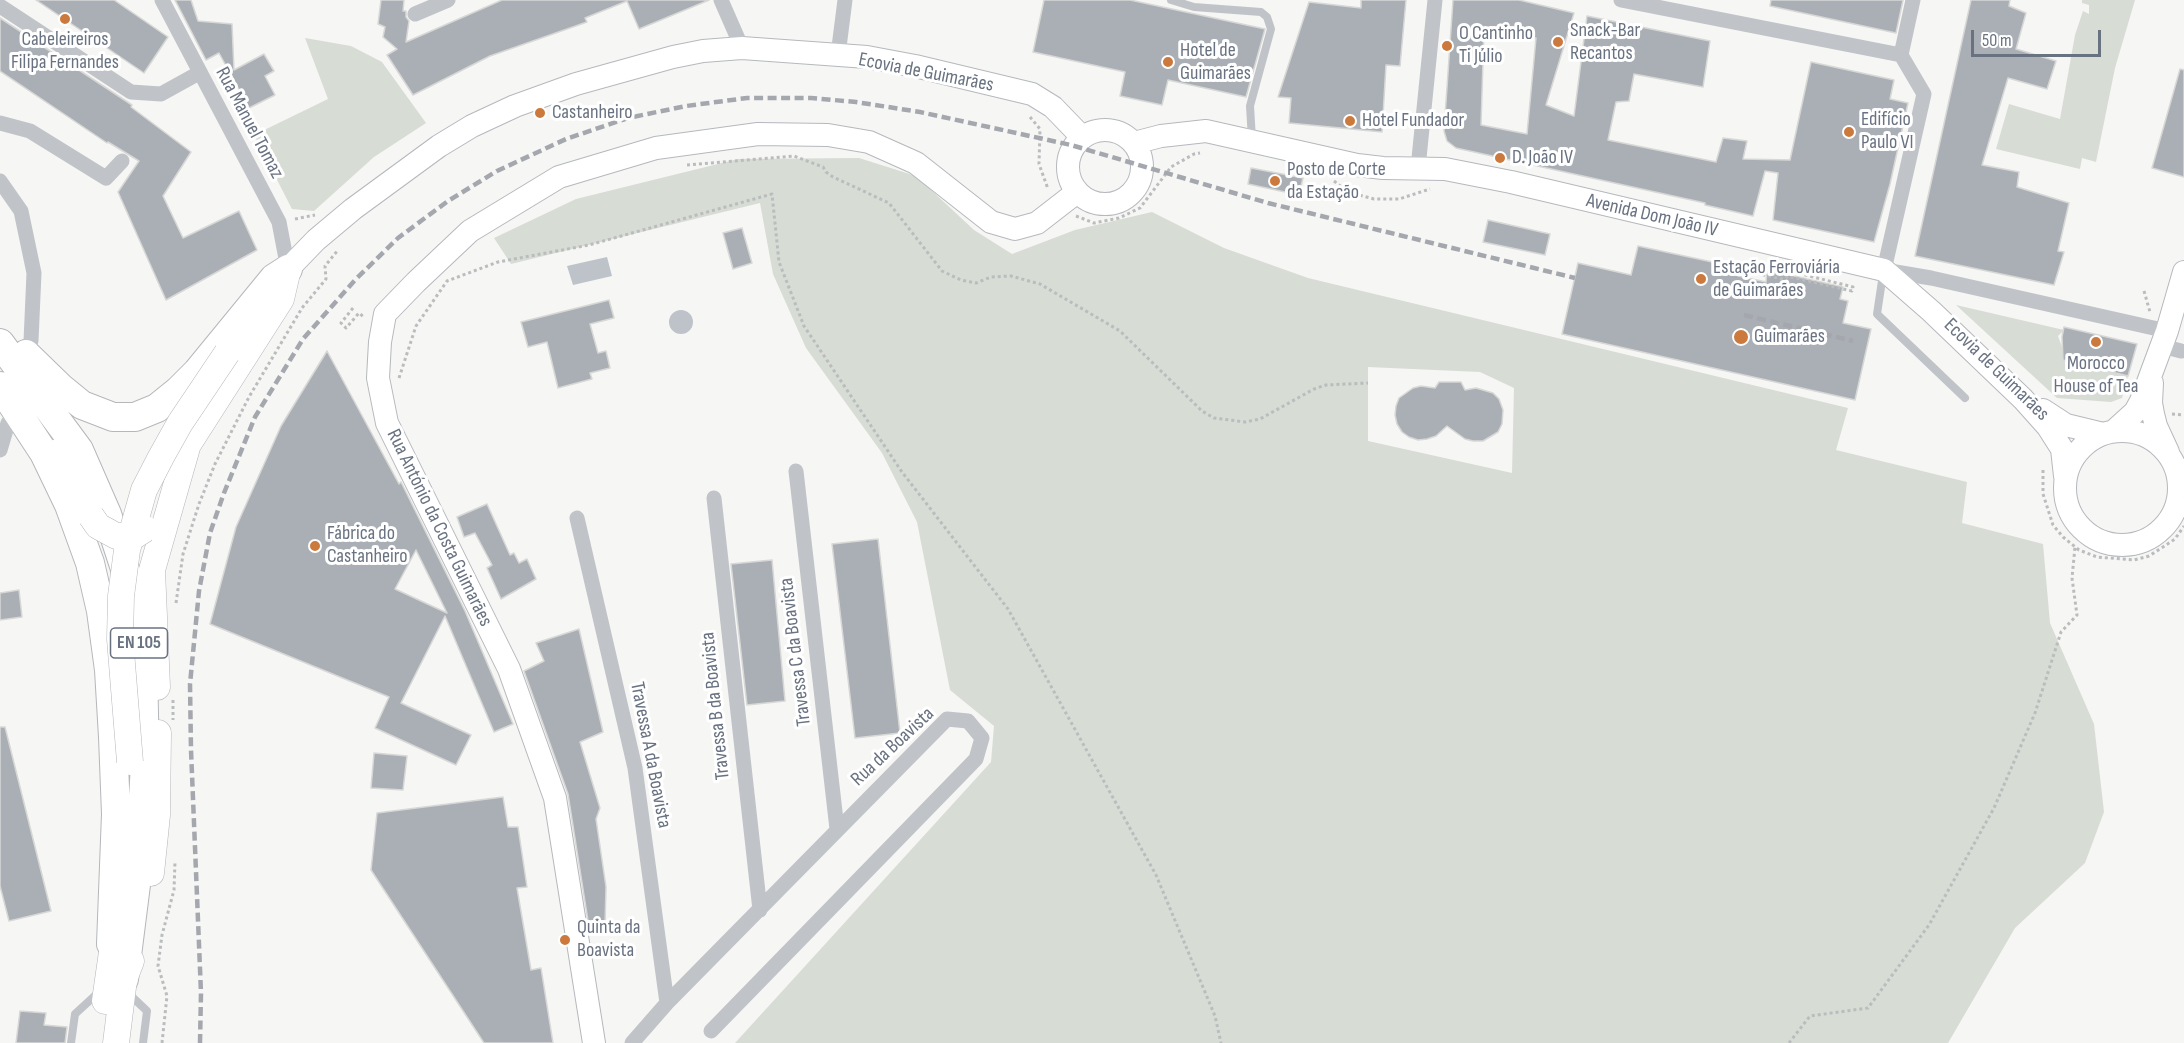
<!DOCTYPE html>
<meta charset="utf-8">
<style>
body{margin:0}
#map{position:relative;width:2184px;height:1043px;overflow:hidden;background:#f6f6f4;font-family:"Sofia Sans Condensed",sans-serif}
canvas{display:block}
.scale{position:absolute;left:1971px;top:30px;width:130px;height:27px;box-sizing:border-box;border:3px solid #697281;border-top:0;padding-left:8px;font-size:18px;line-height:21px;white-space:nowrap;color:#697281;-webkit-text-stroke:4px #fff;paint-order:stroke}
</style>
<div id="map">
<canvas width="2184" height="1043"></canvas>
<div class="scale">50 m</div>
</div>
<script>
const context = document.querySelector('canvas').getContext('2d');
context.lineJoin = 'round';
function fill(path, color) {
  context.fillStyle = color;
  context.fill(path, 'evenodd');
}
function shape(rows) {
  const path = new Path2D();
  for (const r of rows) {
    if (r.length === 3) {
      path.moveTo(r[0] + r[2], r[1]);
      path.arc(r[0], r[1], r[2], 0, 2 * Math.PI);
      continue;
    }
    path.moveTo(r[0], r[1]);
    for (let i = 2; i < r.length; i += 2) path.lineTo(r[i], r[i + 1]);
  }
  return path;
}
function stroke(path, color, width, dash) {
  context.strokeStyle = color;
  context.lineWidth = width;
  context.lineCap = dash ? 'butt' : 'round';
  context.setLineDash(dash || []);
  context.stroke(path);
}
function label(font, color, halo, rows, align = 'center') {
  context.font = font + ' "Sofia Sans Condensed",sans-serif';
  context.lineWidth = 6;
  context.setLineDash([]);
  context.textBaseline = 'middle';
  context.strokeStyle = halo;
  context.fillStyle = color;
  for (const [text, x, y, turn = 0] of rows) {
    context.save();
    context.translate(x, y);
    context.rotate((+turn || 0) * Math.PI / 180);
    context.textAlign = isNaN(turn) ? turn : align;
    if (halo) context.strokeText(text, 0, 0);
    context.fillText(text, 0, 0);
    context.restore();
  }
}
fill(shape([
 [2082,0,2135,0,2115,68,2096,162,2082,158,2080,169,1996,149,2009,104,2060,119,2075,35,2083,11,2089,14,2089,5,2082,3],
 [305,38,351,46,382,62,426,123,374,157,314,211,292,209,254,135,328,99],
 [859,158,916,176,974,230,1012,254,1075,230,1152,212,1224,248,1308,278,1848,408,1836,450,1967,482,1962,523,2043,544,2050,623,2094,724,2104,812,2085,863,2015,928,1948,1043,735,1043,991,762,994,726,950,690,917,522,882,453,806,348,773,274,760,203,511,264,494,238,576,199,738,159],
 [1368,367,1480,372,1514,388,1512,473,1368,441],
 [1956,305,2064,330,2058,336,2062,347,2063,360,2128,376,2122,398,2111,402,2057,398]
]), '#d7dcd5');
fill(shape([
 [607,257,612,276,573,285,567,266],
 [681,322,12]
]), '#bdc3c9');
const building = shape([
 [36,0,114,0,168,37,144,73,36,0],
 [175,0,191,0,198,21,232,24,234,70,264,54,274,71,265,76,275,95,249,108,219,53,206,60,175,0],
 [381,0,404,0,403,11,406,11,406,17,409,21,406,42,502,0,709,0,639,29,627,1,585,18,587,22,490,56,413,95,387,55,397,49,383,37,385,27,378,24,381,0],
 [1044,0,1130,0,1265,29,1246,97,1168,80,1162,105,1120,96,1125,72,1033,52,1044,0],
 [1361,0,1406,0,1400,66,1386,65,1382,132,1289,123,1291,98,1278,97,1309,2,1361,8,1361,0],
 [1453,0,1519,0,1574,13,1546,105,1574,116,1587,16,1710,41,1703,87,1634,74,1629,101,1616,102,1608,140,1716,162,1723,138,1747,141,1743,159,1790,160,1811,62,1894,80,1890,99,1908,103,1890,184,1874,242,1773,220,1778,173,1765,171,1753,216,1705,205,1705,203,1456,148,1447,141,1444,131,1453,0],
 [1484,29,1536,38,1527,134,1481,125,1484,29],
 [1771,0,1903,0,1896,33,1770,6,1771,0],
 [1971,0,2010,0,2009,6,2026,13,2016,49,2056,61,2047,89,2008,78,1982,165,2019,172,2017,187,2069,203,2058,251,2064,252,2054,285,1915,256,1971,0],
 [0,18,132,105,131,107,191,152,163,196,183,238,239,211,257,250,166,300,118,192,139,161,108,142,107,143,0,71,0,18],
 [2180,69,2184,70,2184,177,2152,168,2180,69],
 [1251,168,1303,178,1299,195,1248,184,1251,168],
 [1488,220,1550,234,1545,255,1483,242,1488,220],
 [742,228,752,263,733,269,723,233,742,228],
 [1638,246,1740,268,1738,276,1766,282,1767,270,1843,287,1840,299,1848,301,1843,323,1871,329,1855,400,1562,334,1578,263,1631,275,1638,246],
 [609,300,614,318,590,324,598,353,606,351,610,368,590,373,592,379,558,388,547,342,528,347,521,322,609,300],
 [2064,327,2137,344,2128,376,2063,360,2062,337,2064,327],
 [327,351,399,484,401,482,465,611,513,724,494,732,445,616,401,703,471,735,456,765,375,728,389,697,210,624,236,527,281,426,327,351],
 [416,550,447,613,395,589,416,550],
 [1439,382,1461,382,1465,390,1476,388,1493,393,1499,399,1503,410,1502,424,1498,432,1483,441,1473,441,1465,439,1447,426,1436,436,1427,439,1418,440,1409,437,1402,432,1397,424,1395,415,1396,406,1399,398,1413,388,1421,386,1435,388,1439,382],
 [487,504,510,555,514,553,519,563,527,559,536,579,501,599,487,568,492,565,475,533,464,537,457,517,487,504],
 [878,539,900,733,855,738,832,544,878,539],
 [772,560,785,701,747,705,731,564,772,560],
 [19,590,22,617,0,620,0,593,19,590],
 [579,629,603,732,580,742,600,808,596,819,606,887,605,925,589,927,568,794,524,671,544,661,536,643,579,629],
 [0,727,5,727,51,911,9,921,0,886,0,727],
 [374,753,407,756,403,790,371,788,374,753],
 [503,797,508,827,518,827,527,887,517,888,531,970,541,968,553,1043,484,1043,371,870,377,813,503,797],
 [20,1011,46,1013,44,1025,67,1027,65,1043,16,1043,20,1011]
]);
fill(building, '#aaafb5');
stroke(building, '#d7d8d6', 1.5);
const secondary = shape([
 [1105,167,37],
 [1134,143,1161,136,1206,131,1357,165,1383,168,1445,169,1511,182,1884,270,1931,311,2023,399,2048,427,2062,449,2065,476],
 [288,269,316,240,353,209,439,146,472,126,515,106,576,84,673,57,703,51,742,48,867,57,915,66,1032,94,1053,107,1082,137],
 [2152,383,2151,403,2153,414,2156,426,2168,452],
 [2043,410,2066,425,2103,434],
 [2114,431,2135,412,2141,401,2167,331,2184,272],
 [2122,488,57],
 [594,1043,555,798,509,669,387,423,378,378,380,342,385,314,416,282,470,231,559,177,656,148,758,134,828,135,869,142,916,163,991,222,1015,229,1037,223,1077,192]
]);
const primary = shape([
 [58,452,91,516],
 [180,457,281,299,288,269],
 [157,687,152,570,188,444],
 [151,873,157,815,158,733],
 [105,1001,116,924],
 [116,1043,124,979,131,961]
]);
const highway = shape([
 [0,343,79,450,107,514,130,584,143,664,145,764,140,853,124,979],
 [26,354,60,387,82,405,113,417,135,417,157,408,178,391,197,372,274,278,288,269],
 [0,386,44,453,69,505,90,563,101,611,109,670,113,737,116,814,111,944]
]);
stroke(secondary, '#b5b8bd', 24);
stroke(primary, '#b4b6bb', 27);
stroke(highway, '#b5b7bb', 30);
stroke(shape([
 [1030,117,1040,129,1039,164,1048,189],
 [687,165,794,156,823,167,826,172,833,177,889,203,942,271,961,280,976,283,991,277,1011,276,1040,284,1120,331,1202,411,1214,418,1245,422,1260,419,1314,389,1326,385,1368,383],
 [1334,181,1348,192,1374,199,1399,199,1430,189],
 [1076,216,1094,223,1119,218,1140,208,1171,167,1194,154,1200,153],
 [295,219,315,215],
 [1759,262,1756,273,1786,280,1785,285],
 [1758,263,1853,287,1852,291,1787,276,1786,280],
 [2144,291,2150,312],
 [353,308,341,323,346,328,359,313,365,318],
 [399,378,416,326,447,281,498,262,589,245,772,194,779,262,804,326,902,472,1008,609,1156,875,1215,1016,1221,1043],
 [2172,414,2184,415],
 [2043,470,2043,494,2053,525,2063,537,2079,550,2097,557,2134,560,2149,556,2163,547,2175,539,2184,526],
 [176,603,183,554,199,504,215,464,249,397,302,308,326,279,325,266,338,250],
 [173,700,173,720],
 [162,1043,167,996,158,966,162,935,174,890,175,862],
 [1789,1043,1810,1016,1868,1008,1929,925,1994,808,2035,713,2061,632,2077,615,2072,578,2075,547]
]), '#babcbe', 3, [3, 3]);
stroke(shape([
 [1171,0,1194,7,1261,12,1267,17,1271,29,1250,106,1252,139],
 [1883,274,1877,314,1965,398],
 [128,993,147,1011,143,1043],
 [71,1043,75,1014,99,992]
]), '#c0c3c7', 8);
stroke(shape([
 [162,0,279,222,288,269],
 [721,0,742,48],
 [1621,0,1901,55],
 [1913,0,1901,55,1924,94,1884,270,1931,278,2167,331],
 [0,6,131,92,161,94,199,73],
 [415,14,448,0],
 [838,55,845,0],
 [0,123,30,131,106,178,122,161],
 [1418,168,1435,0],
 [0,181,21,211,34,273,31,341],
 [2162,346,2181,351],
 [0,450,8,423],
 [796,471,837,829],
 [714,498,760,910],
 [577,518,635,768,667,1003],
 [632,1043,667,1003,947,719,968,721,982,738,976,759,711,1031]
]), '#c0c3c7', 15);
stroke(secondary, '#fff', 22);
stroke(primary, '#fff', 26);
stroke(highway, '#fff', 28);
stroke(shape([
 [1744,315,1853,341],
 [200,1043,201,993,191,750,190,684,199,591,210,533,224,493,255,417,303,339,355,280,398,238,448,201,497,171,566,139,628,118,686,106,747,98,811,98,856,102,920,112,1071,145,1268,203,1575,278]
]), '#a4a7ad', 4.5, [9, 4.5]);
const primaryBridge = shape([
 [91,516,98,526,116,536,134,536,145,529],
 [130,762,120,639,121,596,127,550,144,490,161,457,180,423,227,353]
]);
stroke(primaryBridge, '#b4b6bb', 27, []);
stroke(primaryBridge, '#fff', 26);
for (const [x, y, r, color] of [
 [65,19,6,"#cc793e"],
 [1558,42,6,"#cc793e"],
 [1447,46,6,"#cc793e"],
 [1168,62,6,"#cc793e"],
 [540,113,6,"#cc793e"],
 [1350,121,6,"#cc793e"],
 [1849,132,6,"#cc793e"],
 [1500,158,6,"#cc793e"],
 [1275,181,6,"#cc793e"],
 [1701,279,6,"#cc793e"],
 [1741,337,8,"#cc793e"],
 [2096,342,6,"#cc793e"],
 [315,546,6,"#cc793e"],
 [565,940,6,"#cc793e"]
]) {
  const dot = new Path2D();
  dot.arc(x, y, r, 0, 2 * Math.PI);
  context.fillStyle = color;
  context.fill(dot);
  stroke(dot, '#fff', 2);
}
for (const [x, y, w] of [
 [139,643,57]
]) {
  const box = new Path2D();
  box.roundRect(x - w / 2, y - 15, w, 30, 4.5);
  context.fillStyle = '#fff';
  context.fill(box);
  stroke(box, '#697281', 1.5);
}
label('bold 18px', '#697281', null, [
 ["EN 105",139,643]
]);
label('20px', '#697281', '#fff', [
 ["Snack-Bar",1570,31],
 ["Recantos",1570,54],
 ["O Cantinho",1459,34],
 ["Ti Júlio",1459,57],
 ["Cabeleireiros",65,40,"center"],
 ["Filipa Fernandes",65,63,"center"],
 ["Hotel de",1180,51],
 ["Guimarães",1180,74],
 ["Castanheiro",552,113],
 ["Edifício",1861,120],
 ["Paulo VI",1861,143],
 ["Hotel Fundador",1362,121],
 ["D. João IV",1512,158],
 ["Posto de Corte",1287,170],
 ["da Estação",1287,193],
 ["Estação Ferroviária",1713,268],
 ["de Guimarães",1713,291],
 ["Guimarães",1754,337],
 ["Morocco",2096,364,"center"],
 ["House of Tea",2096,387,"center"],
 ["Fábrica do",327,534],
 ["Castanheiro",327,557],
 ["Quinta da",577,928],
 ["Boavista",577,951]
], 'left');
label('20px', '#697281', '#fff', [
 ["Ecovia de Guimarães",926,73,11],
 ["Rua Manuel Tomaz",249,123,62],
 ["Avenida Dom João IV",1652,216,13],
 ["Ecovia de Guimarães",1996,370,44],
 ["Rua António da Costa Guimarães",439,528,64],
 ["Travessa C da Boavista",796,652,-97],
 ["Travessa B da Boavista",716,706,-96],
 ["Rua da Boavista",893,747,-43],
 ["Travessa A da Boavista",650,755,79]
]);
</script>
